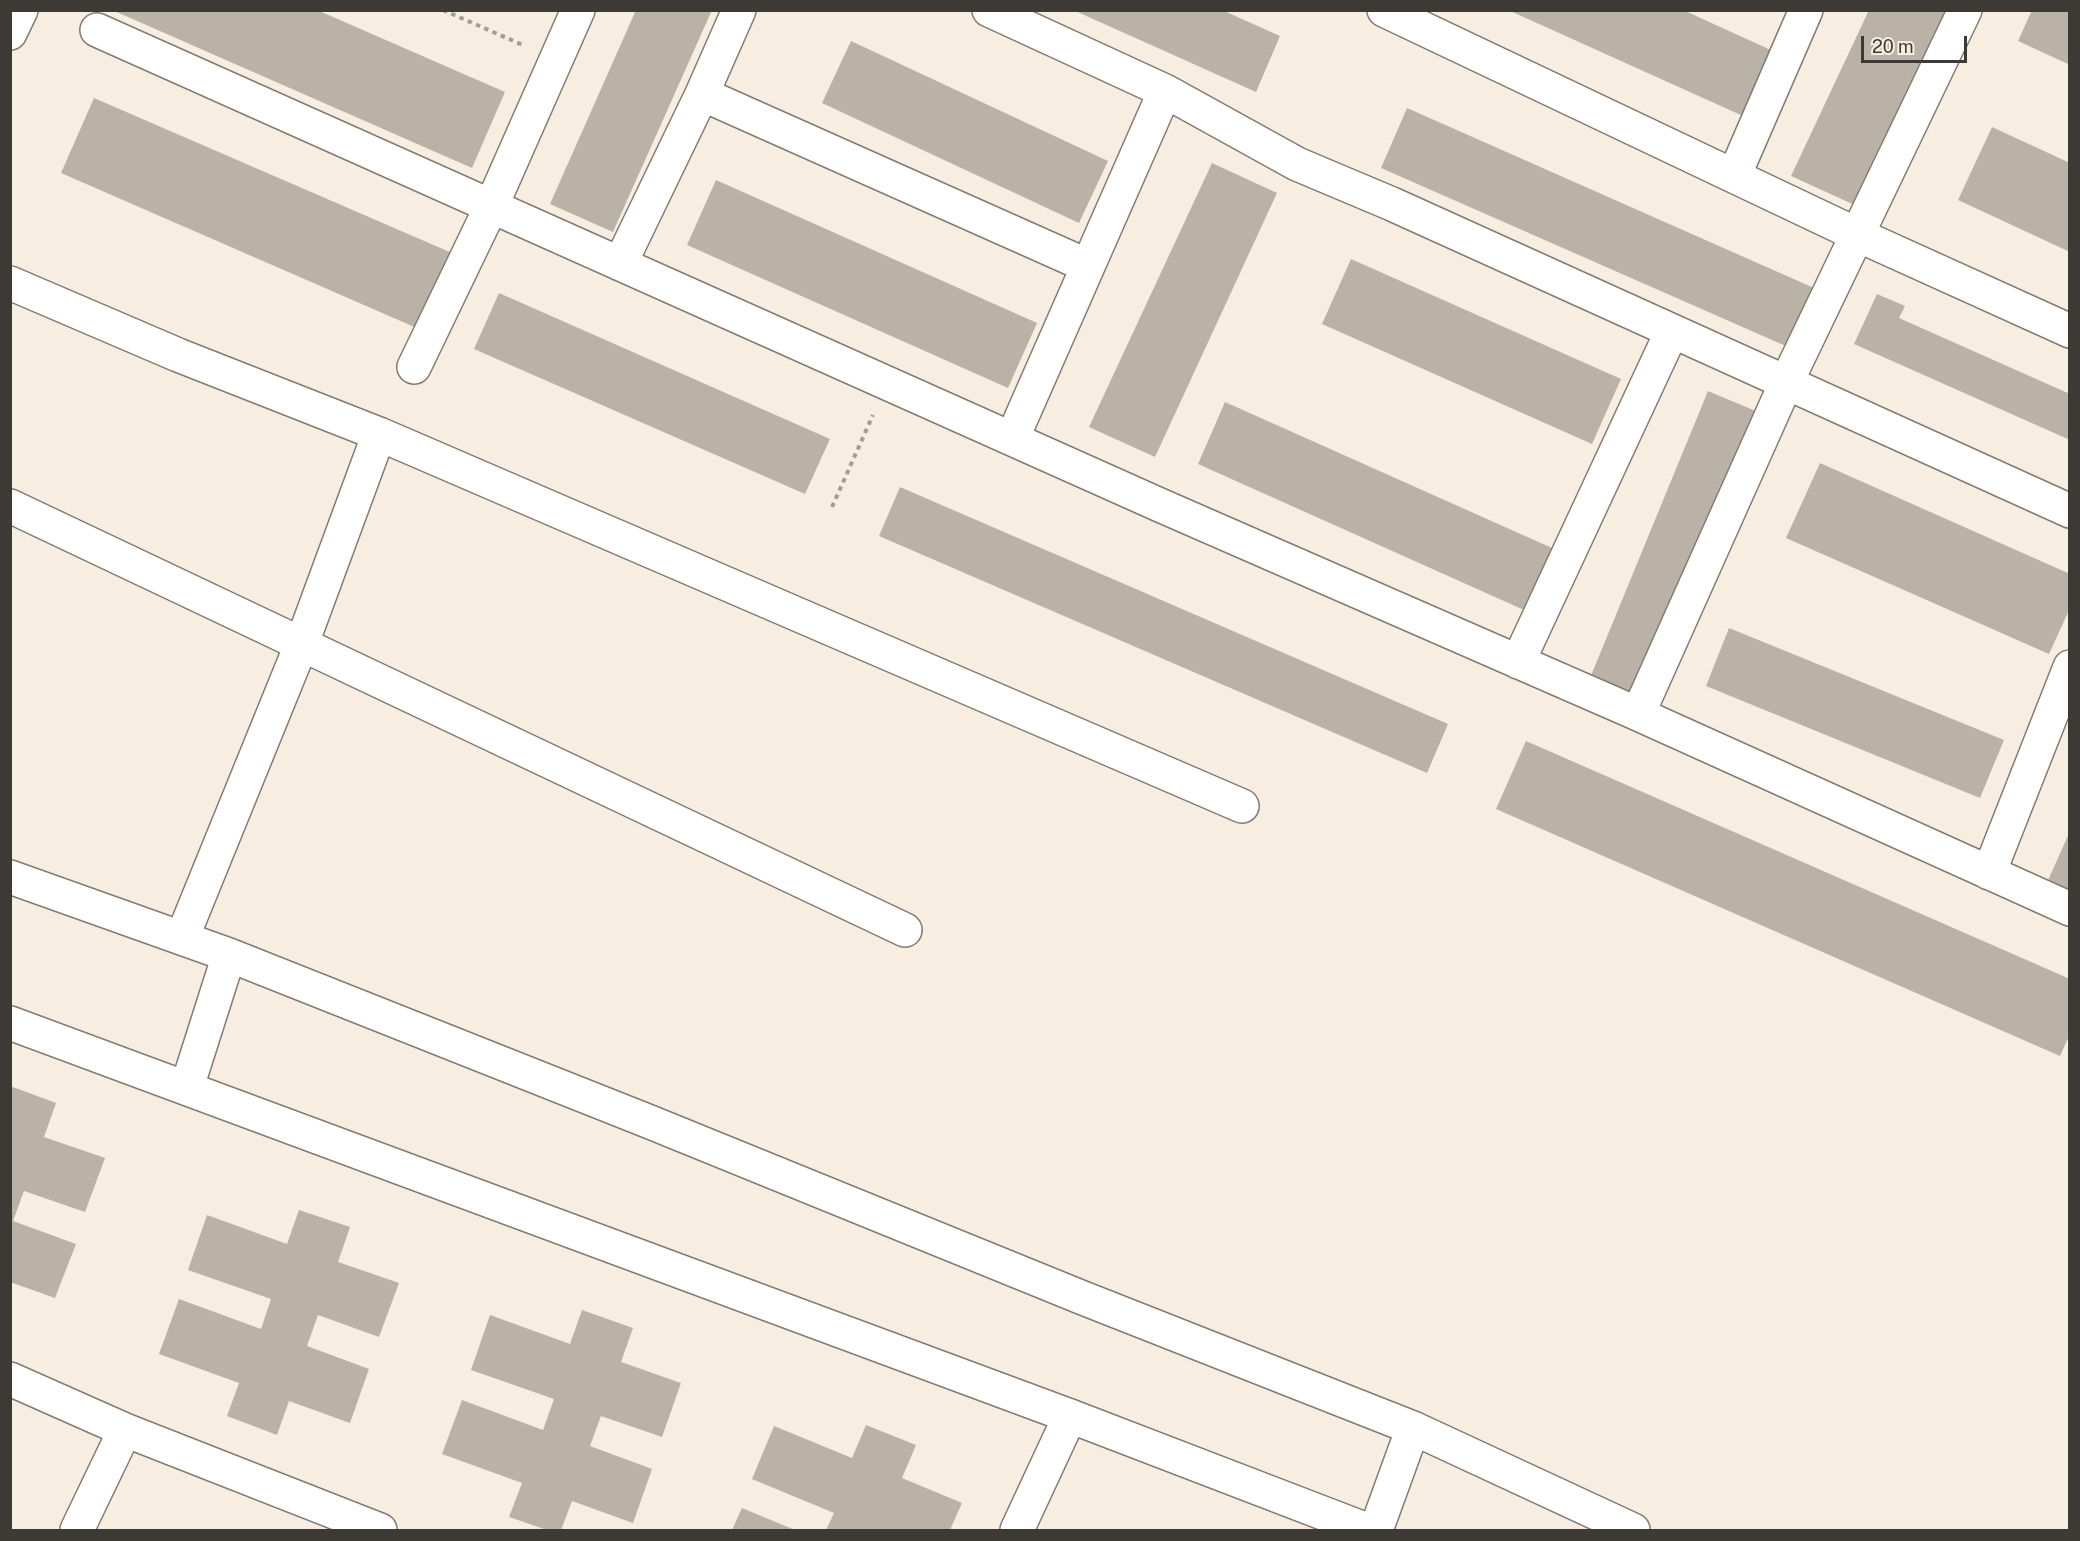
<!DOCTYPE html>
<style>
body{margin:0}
#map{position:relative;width:2080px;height:1541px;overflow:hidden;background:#f7eee1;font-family:"Public Sans",sans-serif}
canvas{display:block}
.frame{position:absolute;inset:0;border:12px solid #3d3934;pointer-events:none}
.scale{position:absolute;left:1861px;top:36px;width:106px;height:27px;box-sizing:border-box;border:3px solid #3d3934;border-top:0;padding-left:8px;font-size:18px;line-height:21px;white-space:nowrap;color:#3d3934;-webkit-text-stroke:4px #f7eee1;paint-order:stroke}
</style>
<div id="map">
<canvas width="2080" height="1541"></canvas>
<div class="frame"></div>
<div class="scale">20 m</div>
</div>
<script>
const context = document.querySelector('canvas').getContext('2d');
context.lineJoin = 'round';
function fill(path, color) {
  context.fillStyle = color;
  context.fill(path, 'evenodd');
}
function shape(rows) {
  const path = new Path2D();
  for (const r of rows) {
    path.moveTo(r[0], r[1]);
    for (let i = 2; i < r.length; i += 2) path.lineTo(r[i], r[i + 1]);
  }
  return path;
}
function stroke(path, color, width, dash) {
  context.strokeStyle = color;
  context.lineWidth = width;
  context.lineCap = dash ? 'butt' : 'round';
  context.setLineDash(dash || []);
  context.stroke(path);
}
fill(shape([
 [112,10,317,10,505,92,472,168],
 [636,10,712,10,613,232,550,204],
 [1073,10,1222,10,1280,36,1256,92],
 [1508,10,1683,10,1773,51,1743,116],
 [1869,10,1951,10,1859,207,1791,176],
 [2032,10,2070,10,2070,65,2018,41],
 [851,41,1108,161,1079,223,822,103],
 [94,98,452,253,419,329,61,173],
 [1407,108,1814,288,1788,347,1381,168],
 [1992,127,2070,163,2070,252,1958,200],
 [1212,163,1277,193,1155,457,1089,427],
 [716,180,1037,323,1008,388,687,245],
 [1351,259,1621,379,1592,444,1322,324],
 [499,293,830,439,805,494,474,349],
 [1877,294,1905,306,1899,318,2070,394,2070,440,1854,344],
 [1708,391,1758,412,1639,698,1590,678],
 [1225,402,1552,548,1524,610,1198,464],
 [1820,463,2070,574,2070,608,2049,654,1786,538],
 [900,487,1448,724,1427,773,879,536],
 [1729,628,2004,740,1980,798,1706,686],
 [1526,741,2070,979,2070,1034,2060,1056,1496,809],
 [2070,831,2070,895,2046,885],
 [10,1086,56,1103,44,1137,105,1158,85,1212,24,1191,13,1221,76,1244,55,1298,10,1282],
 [299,1210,350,1227,338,1262,399,1283,379,1337,318,1315,307,1346,369,1369,350,1423,289,1401,277,1435,227,1416,239,1383,159,1354,179,1299,261,1329,271,1299,188,1270,207,1215,287,1244],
 [582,1310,633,1328,621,1362,681,1383,662,1437,601,1416,590,1446,652,1469,633,1523,572,1501,561,1530,547,1530,509,1517,522,1483,442,1454,462,1400,543,1430,554,1399,471,1370,490,1315,570,1344],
 [866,1425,916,1445,902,1478,962,1503,950,1530,826,1530,834,1513,752,1479,774,1426,852,1458],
 [742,1508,795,1530,732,1530]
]), '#bbb2a7');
const street = shape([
 [739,10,702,94,1088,266],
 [989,10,1165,91,1297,164,1392,204,2070,511],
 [1384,10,1858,235,2070,331],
 [97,30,1162,506,1638,714,2070,909],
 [10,33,21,10],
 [1734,176,1806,10],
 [620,264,702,94],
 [10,283,178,355,379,434,1242,806],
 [414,367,491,207,578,10],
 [1012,439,1165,91],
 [10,506,905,930],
 [1518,662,1672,331],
 [1638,714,1786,383,1965,10],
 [1989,873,2070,667],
 [182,938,302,643,379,434],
 [10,1379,125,1430,380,1530],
 [77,1530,125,1430],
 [1017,1530,1070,1416]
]);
const primary = shape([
 [10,877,229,955,650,1122,1083,1298,1413,1428,1633,1530],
 [10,1023,1070,1416,1367,1530],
 [187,1087,229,955],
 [1376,1530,1413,1428]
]);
stroke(street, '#837b70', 36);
stroke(primary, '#837b70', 36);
stroke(shape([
 [443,10,525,46],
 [832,507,873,415]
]), '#a49d94', 4, [4.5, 4.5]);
stroke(street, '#fff', 33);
stroke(primary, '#fff', 33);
</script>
